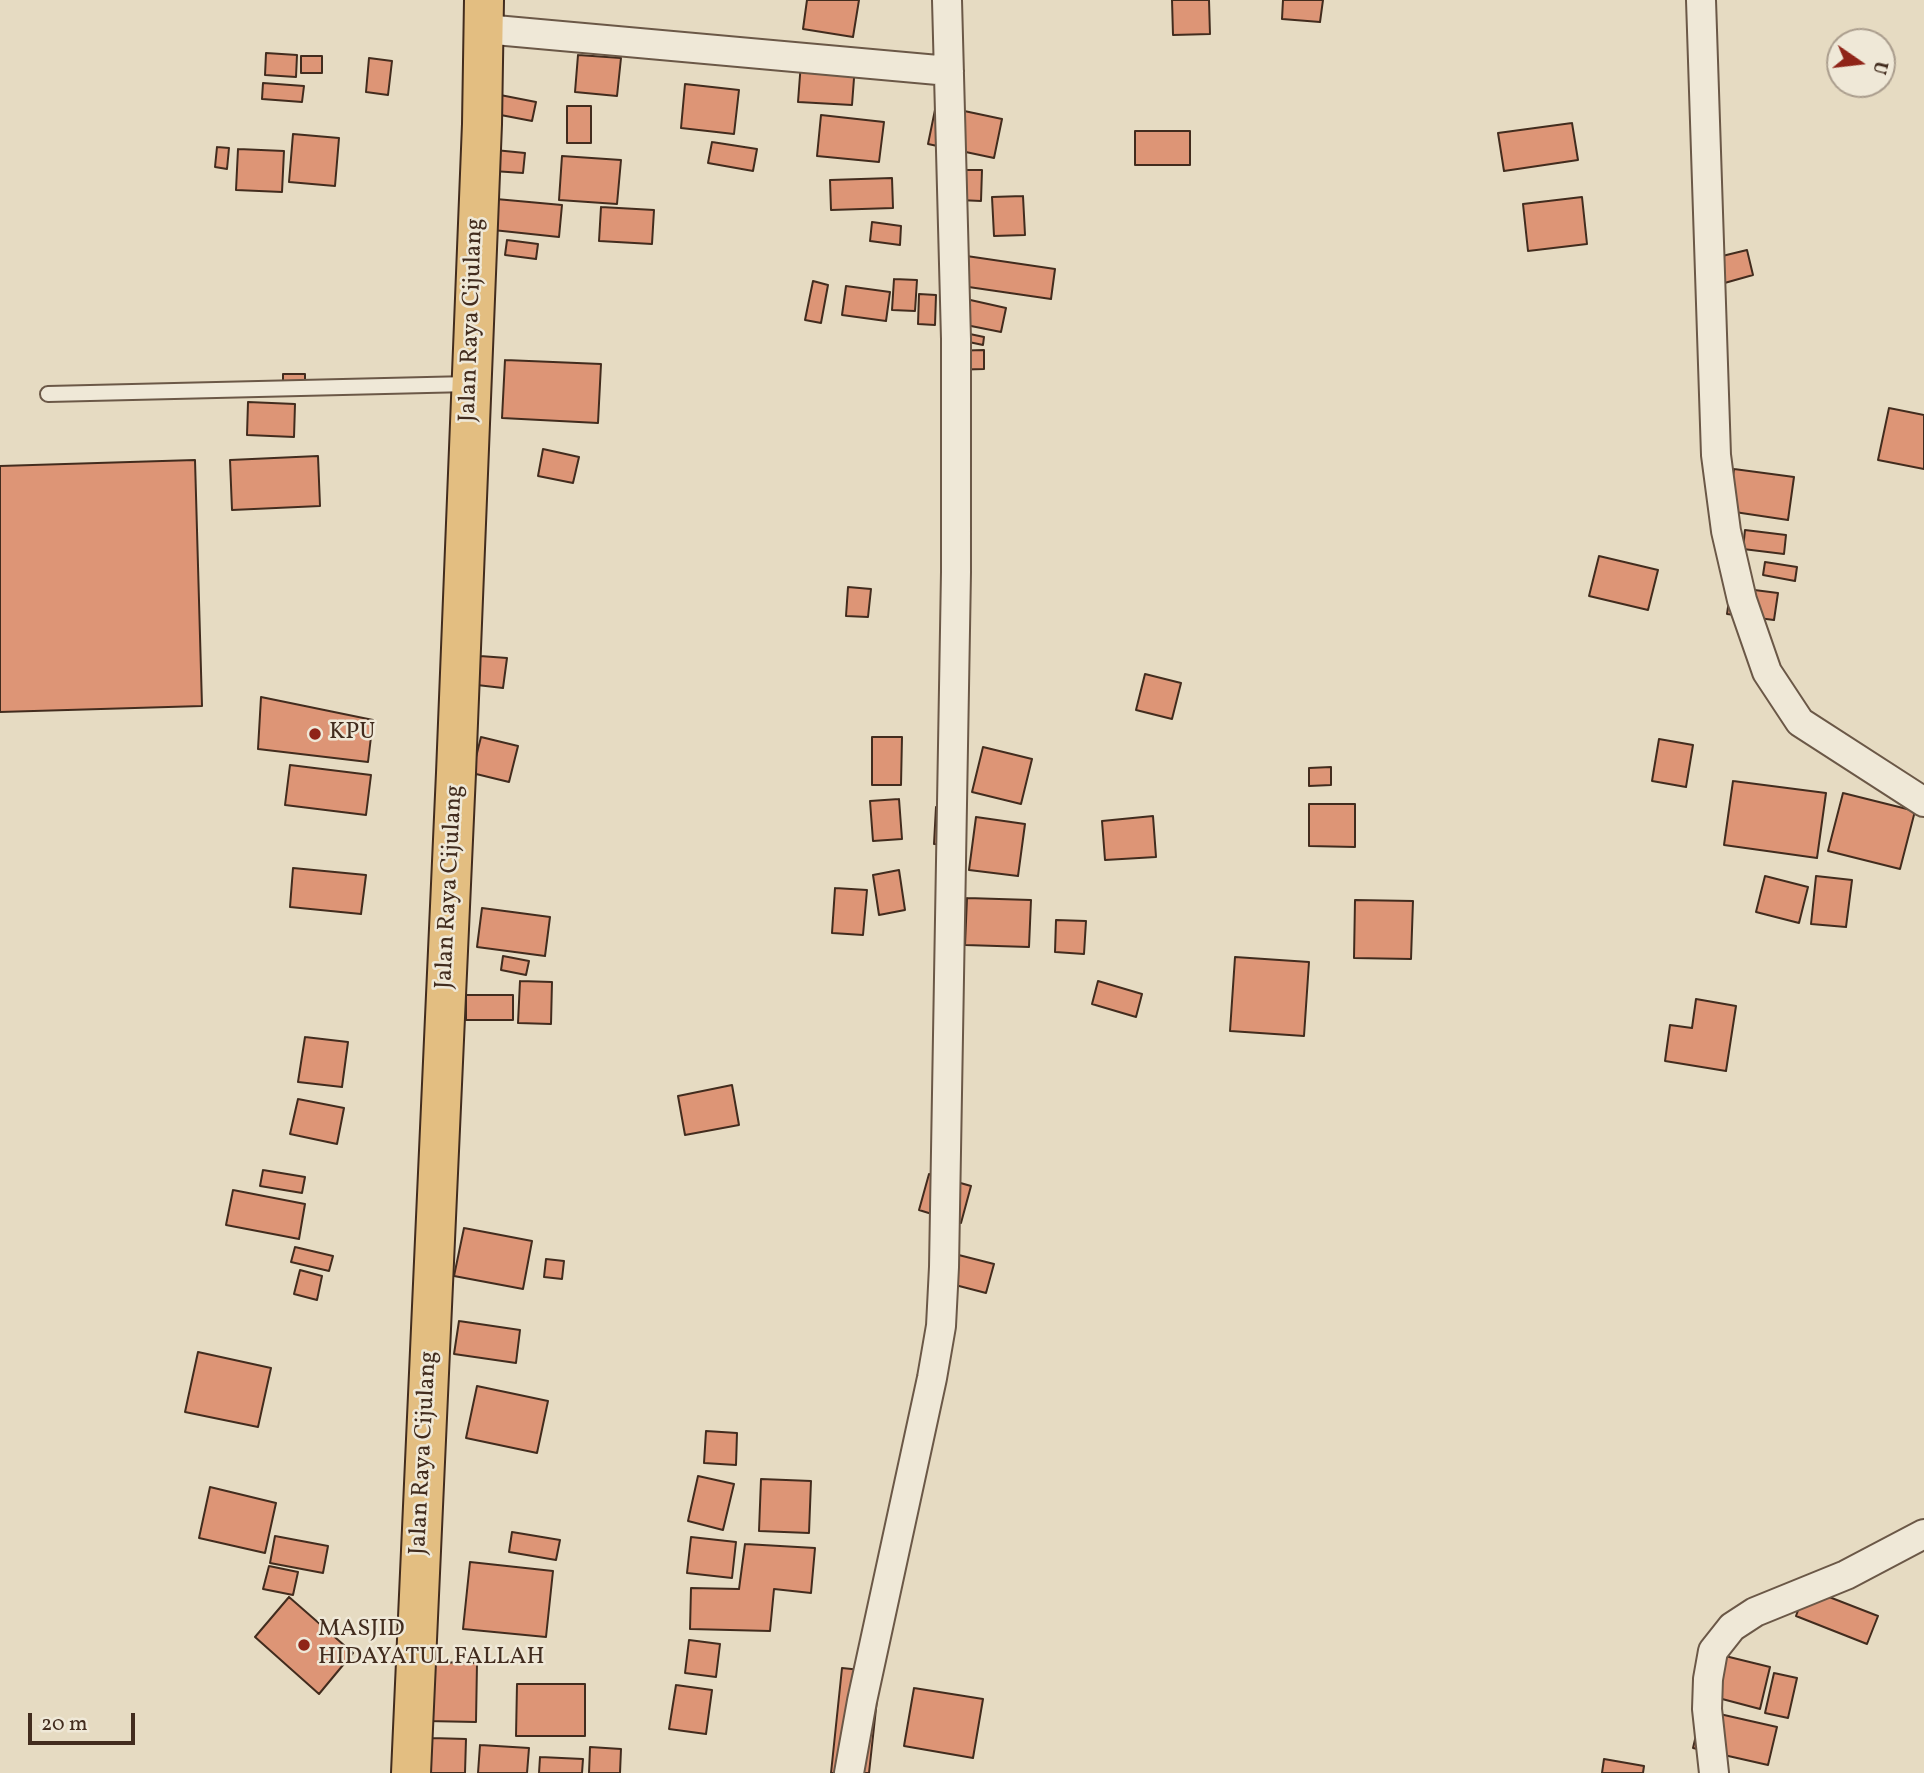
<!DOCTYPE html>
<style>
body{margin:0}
#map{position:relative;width:1924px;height:1773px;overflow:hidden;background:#e6dbc2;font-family:Vollkorn,serif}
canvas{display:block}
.north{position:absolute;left:1826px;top:28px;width:70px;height:70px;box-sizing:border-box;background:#efe8d7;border:2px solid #aa9d8d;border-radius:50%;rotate:104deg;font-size:19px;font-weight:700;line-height:28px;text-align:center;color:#422c1e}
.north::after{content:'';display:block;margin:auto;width:24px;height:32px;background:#8f2418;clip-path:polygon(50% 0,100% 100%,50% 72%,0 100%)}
.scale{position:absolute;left:28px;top:1713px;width:107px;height:32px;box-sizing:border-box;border:4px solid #422c1e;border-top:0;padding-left:9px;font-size:21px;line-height:24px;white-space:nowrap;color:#422c1e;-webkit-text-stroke:5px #efe8d7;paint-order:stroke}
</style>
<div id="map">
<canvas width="1924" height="1773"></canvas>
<div class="north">U</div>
<div class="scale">20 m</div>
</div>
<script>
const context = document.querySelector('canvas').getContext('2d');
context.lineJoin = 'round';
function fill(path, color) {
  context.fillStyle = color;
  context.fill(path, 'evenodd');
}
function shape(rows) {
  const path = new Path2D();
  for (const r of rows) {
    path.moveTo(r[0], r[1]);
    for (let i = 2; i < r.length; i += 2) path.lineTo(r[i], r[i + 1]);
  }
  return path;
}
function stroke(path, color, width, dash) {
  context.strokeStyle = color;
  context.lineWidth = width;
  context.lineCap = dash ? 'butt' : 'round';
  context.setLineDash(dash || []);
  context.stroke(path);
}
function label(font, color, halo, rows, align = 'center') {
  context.font = font + ' Vollkorn,serif';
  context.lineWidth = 5;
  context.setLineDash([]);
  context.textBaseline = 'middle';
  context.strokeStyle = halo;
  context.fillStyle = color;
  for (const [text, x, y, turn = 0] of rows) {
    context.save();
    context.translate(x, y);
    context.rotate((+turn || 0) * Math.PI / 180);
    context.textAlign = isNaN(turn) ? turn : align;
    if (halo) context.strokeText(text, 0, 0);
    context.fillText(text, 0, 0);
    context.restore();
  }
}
const building = shape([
 [807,0,859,0,853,37,803,29,807,0],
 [1172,0,1209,0,1210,34,1173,35,1172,0],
 [1283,0,1323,0,1320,22,1282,19,1283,0],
 [266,53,297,55,296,77,265,75,266,53],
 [578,55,621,58,617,96,575,92,578,55],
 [301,56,322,56,322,73,301,73,301,56],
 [369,58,392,61,388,95,366,92,369,58],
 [801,62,855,65,852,105,798,102,801,62],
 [263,83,304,86,302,102,262,99,263,83],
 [685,84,739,90,734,134,681,128,685,84],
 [490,93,536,102,532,121,485,112,490,93],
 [936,105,1002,119,994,158,928,144,936,105],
 [567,106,591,106,591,143,567,143,567,106],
 [821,115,884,122,879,162,817,156,821,115],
 [1572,123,1578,160,1504,171,1498,133,1572,123],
 [1135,131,1190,131,1190,165,1135,165,1135,131],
 [293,134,339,138,335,186,289,182,293,134],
 [712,142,757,149,753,171,708,163,712,142],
 [217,147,229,148,227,169,215,167,217,147],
 [238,149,284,151,282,192,236,190,238,149],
 [495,150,525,153,523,173,493,171,495,150],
 [562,156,621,160,617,204,559,200,562,156],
 [960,170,982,170,981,201,959,200,960,170],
 [892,178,893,208,831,210,830,180,892,178],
 [1023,196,1025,235,994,236,992,197,1023,196],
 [1582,197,1587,244,1528,251,1523,204,1582,197],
 [496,199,562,205,559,237,493,230,496,199],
 [601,207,654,210,652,244,599,241,601,207],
 [872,222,901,226,900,245,870,241,872,222],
 [507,240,538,244,536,259,505,255,507,240],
 [1747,250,1753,275,1721,284,1714,258,1747,250],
 [953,254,1055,269,1051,299,948,284,953,254],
 [894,279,917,280,915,311,892,310,894,279],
 [813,281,828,285,821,323,805,320,813,281],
 [846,286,890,292,886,321,842,315,846,286],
 [919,294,936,295,935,325,918,324,919,294],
 [957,297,1006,308,1001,332,951,322,957,297],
 [951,330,984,337,983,345,950,338,951,330],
 [984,350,984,369,949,370,949,351,984,350],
 [505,360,601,364,598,423,502,418,505,360],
 [283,374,305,374,305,393,283,393,283,374],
 [248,402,295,404,294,437,247,435,248,402],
 [1889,408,1924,415,1924,469,1878,460,1889,408],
 [543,449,579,457,573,483,538,476,543,449],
 [318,456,320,506,232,510,230,460,318,456],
 [195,460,202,706,0,712,0,466,195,460],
 [1734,469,1794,477,1788,520,1728,511,1734,469],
 [1745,530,1786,535,1784,554,1743,549,1745,530],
 [1599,556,1658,570,1648,610,1589,596,1599,556],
 [1765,562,1797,567,1795,581,1763,575,1765,562],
 [848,587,871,589,868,617,846,616,848,587],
 [1731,587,1778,593,1774,620,1727,614,1731,587],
 [480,656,507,658,503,688,477,685,480,656],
 [1145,674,1181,683,1172,719,1136,710,1145,674],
 [261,697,373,720,368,762,258,749,261,697],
 [481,737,518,746,509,782,472,773,481,737],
 [872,737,902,737,901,785,872,785,872,737],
 [1659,739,1693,745,1686,787,1652,781,1659,739],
 [983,747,1032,759,1021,804,972,792,983,747],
 [290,765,371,775,366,815,285,805,290,765],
 [1331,767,1331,785,1309,786,1309,768,1331,767],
 [1733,781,1826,793,1817,858,1724,845,1733,781],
 [1843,793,1915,811,1900,869,1828,851,1843,793],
 [899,799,902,839,873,841,870,801,899,799],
 [1309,804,1355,804,1355,847,1309,846,1309,804],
 [936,807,955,808,953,845,934,844,936,807],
 [1153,816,1156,857,1105,860,1102,821,1153,816],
 [976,817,1025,824,1018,876,969,870,976,817],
 [293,868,366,875,361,914,290,907,293,868],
 [899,870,905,910,879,915,873,875,899,870],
 [1765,876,1808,887,1799,923,1756,912,1765,876],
 [1816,876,1852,880,1846,927,1811,924,1816,876],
 [835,888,867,890,863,935,832,933,835,888],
 [967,898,1031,900,1029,947,965,945,967,898],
 [1355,900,1413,901,1411,959,1354,958,1355,900],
 [482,908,550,917,545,956,477,947,482,908],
 [1056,920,1086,921,1084,954,1055,952,1056,920],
 [503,956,529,961,526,975,501,970,503,956],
 [1235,957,1309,962,1304,1036,1230,1031,1235,957],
 [520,981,552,982,551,1024,518,1023,520,981],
 [1098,981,1142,994,1136,1017,1092,1004,1098,981],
 [466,995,513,995,513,1020,466,1020,466,995],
 [1696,999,1736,1006,1726,1071,1665,1061,1670,1025,1692,1028,1696,999],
 [305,1037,348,1042,342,1087,298,1082,305,1037],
 [732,1085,739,1125,685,1135,678,1096,732,1085],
 [298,1099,344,1108,337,1144,290,1134,298,1099],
 [263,1170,305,1177,302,1193,260,1186,263,1170],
 [929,1174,971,1186,961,1223,919,1210,929,1174],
 [233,1190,305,1204,299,1239,226,1225,233,1190],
 [464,1228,532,1241,523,1289,454,1276,464,1228],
 [295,1247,333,1256,329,1271,291,1262,295,1247],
 [943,1251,994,1264,986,1293,936,1280,943,1251],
 [546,1259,564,1261,562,1279,544,1277,546,1259],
 [300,1270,322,1276,317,1300,294,1294,300,1270],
 [459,1321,520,1330,516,1363,454,1354,459,1321],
 [198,1352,271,1368,258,1427,185,1412,198,1352],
 [477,1386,548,1401,537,1453,466,1438,477,1386],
 [706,1431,737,1433,736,1465,704,1463,706,1431],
 [698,1476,734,1484,723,1530,688,1521,698,1476],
 [761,1479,811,1481,809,1533,759,1531,761,1479],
 [210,1487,276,1503,265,1553,199,1538,210,1487],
 [512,1532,560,1540,556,1560,509,1552,512,1532],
 [275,1536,328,1546,323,1573,270,1563,275,1536],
 [691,1537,736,1542,732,1578,687,1573,691,1537],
 [745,1544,815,1548,811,1593,774,1589,770,1631,690,1629,691,1588,739,1589,745,1544],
 [470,1562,553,1571,546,1637,463,1629,470,1562],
 [269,1566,298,1572,293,1595,263,1589,269,1566],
 [1806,1588,1878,1616,1867,1644,1796,1616,1806,1588],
 [289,1597,353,1653,319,1694,255,1637,289,1597],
 [689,1640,720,1644,716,1677,685,1673,689,1640],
 [1717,1654,1770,1667,1760,1709,1707,1695,1717,1654],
 [427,1662,477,1663,476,1722,426,1721,427,1662],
 [842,1668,880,1672,869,1773,831,1773,842,1668],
 [1774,1673,1797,1678,1788,1718,1765,1713,1774,1673],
 [517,1684,585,1684,585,1736,516,1736,517,1684],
 [676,1685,712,1690,706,1734,669,1729,676,1685],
 [914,1688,983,1699,973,1758,904,1746,914,1688],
 [1702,1710,1777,1727,1768,1765,1693,1748,1702,1710],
 [431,1738,466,1739,465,1773,429,1773,431,1738],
 [480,1745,529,1748,527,1773,478,1773,480,1745],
 [590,1747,621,1749,620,1773,589,1773,590,1747],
 [540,1757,583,1759,582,1773,539,1773,540,1757],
 [1604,1759,1644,1766,1643,1773,1602,1773,1604,1759]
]);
fill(building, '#dd9576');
stroke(building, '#422c1e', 2);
const lane = shape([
 [48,394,469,384]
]);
const street = shape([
 [1701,0,1716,455,1726,531,1742,600,1767,672,1800,722,1924,802],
 [484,29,949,71],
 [849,1773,862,1701,932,1378,941,1326,944,1267,956,572,956,339,947,0],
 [1714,1773,1707,1709,1708,1679,1713,1651,1732,1627,1755,1612,1846,1575,1924,1534]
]);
const highway = shape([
 [411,1773,456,773,482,124,484,0]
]);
stroke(lane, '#6b5847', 18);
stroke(street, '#6b5847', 32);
stroke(highway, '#422c1e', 42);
stroke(lane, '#efe8d7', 14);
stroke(street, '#efe8d7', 28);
stroke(highway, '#e3be81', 38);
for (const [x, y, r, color] of [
 [315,734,7,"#8f2418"],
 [304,1645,7,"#8f2418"]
]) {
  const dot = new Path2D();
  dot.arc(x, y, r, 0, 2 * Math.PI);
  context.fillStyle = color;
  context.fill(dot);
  stroke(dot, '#efe8d7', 2.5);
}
label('24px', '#422c1e', '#efe8d7', [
 ["Jalan Raya Cijulang",473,320,-88],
 ["Jalan Raya Cijulang",451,887,-87],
 ["Jalan Raya Cijulang",425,1453,-87]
]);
label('24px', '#422c1e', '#efe8d7', [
 ["KPU",329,734],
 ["MASJID",318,1631],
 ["HIDAYATUL FALLAH",318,1659]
], 'left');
</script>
